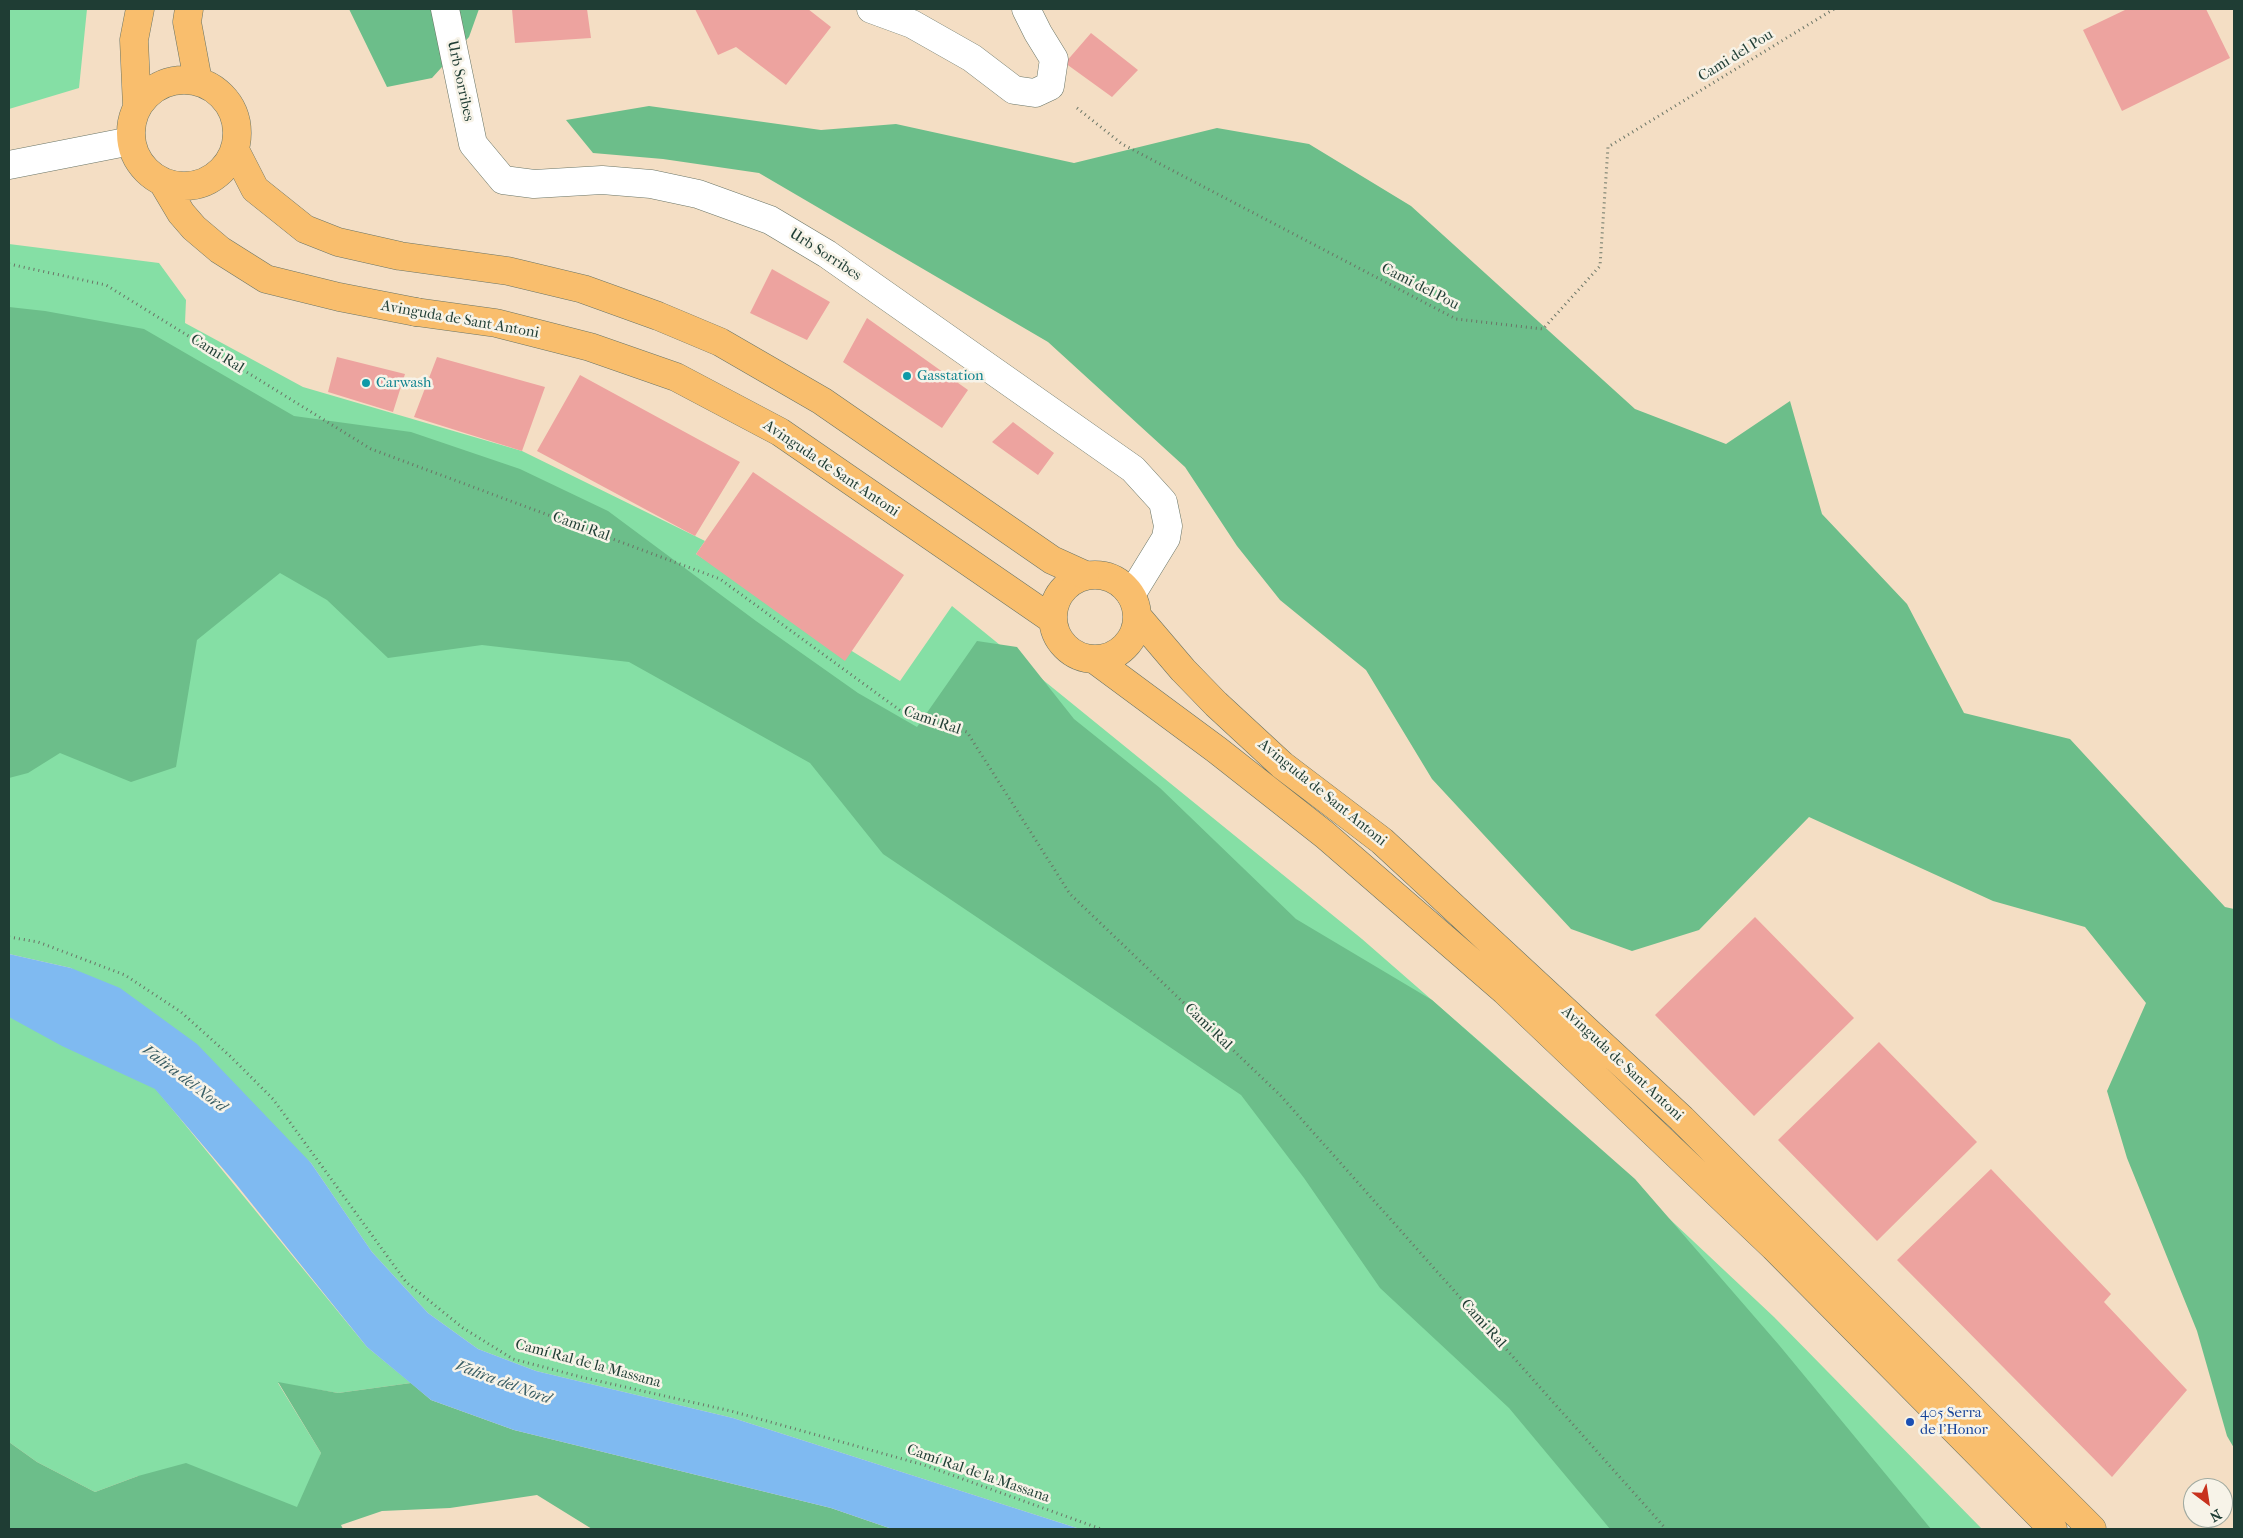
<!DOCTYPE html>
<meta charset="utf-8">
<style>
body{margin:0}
#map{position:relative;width:2243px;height:1538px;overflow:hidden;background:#f4dec4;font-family:"IM FELL French Canon",serif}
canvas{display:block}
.frame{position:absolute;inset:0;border:10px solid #1f3d34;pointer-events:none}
.north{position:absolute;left:2183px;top:1478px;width:50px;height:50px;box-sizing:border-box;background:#f7f3e8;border:1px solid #a1aaa0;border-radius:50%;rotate:149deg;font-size:14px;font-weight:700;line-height:20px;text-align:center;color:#1f3d34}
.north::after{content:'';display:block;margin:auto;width:18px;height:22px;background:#c8321e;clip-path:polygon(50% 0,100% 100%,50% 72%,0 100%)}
</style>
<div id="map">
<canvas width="2243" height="1538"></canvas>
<div class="frame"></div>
<div class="north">N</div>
</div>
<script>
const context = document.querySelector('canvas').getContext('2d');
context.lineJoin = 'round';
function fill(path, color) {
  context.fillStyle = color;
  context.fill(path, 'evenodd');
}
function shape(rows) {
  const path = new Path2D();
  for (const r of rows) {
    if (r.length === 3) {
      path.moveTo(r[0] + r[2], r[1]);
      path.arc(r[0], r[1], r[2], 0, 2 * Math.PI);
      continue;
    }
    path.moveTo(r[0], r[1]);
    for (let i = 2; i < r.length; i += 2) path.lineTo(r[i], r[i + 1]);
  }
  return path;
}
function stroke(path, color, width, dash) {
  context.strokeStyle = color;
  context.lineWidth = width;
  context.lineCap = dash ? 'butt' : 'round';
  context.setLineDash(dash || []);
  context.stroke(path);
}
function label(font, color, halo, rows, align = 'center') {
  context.font = font + ' "IM FELL French Canon",serif';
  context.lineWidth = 5;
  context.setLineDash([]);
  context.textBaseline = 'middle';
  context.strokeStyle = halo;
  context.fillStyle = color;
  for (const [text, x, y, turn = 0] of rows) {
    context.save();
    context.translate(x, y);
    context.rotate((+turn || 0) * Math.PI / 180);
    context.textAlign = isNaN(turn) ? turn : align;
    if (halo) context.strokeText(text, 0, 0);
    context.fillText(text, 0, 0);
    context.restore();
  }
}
fill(shape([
 [9,9,87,9,79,88,9,109],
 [9,244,159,263,186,300,185,323,303,387,522,451,695,536,705,541,696,554,900,681,952,606,1362,939,1495,1055,1774,1317,1982,1529,1080,1529,733,1418,536,1371,478,1349,428,1313,372,1252,311,1163,71,968,9,954],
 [9,1016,155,1088,367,1347,411,1383,338,1393,278,1383,321,1453,300,1517,138,1476,95,1492,37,1462,9,1442]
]), '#85dfa5');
fill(shape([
 [349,9,479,9,469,37,432,78,387,87],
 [649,106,821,130,896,124,1074,163,1217,128,1309,144,1411,206,1635,409,1726,444,1790,401,1822,514,1907,604,1964,713,2070,739,2225,907,2234,909,2234,1448,2227,1436,2197,1331,2127,1158,2107,1091,2146,1003,2085,927,1993,901,1809,817,1699,930,1632,951,1571,929,1432,779,1366,670,1280,600,1237,546,1185,467,1048,342,759,173,663,159,593,153,566,120],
 [9,307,45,311,144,329,294,416,411,432,520,469,608,511,756,621,858,693,917,727,977,641,1017,647,1074,719,1160,788,1296,919,1432,1000,1635,1179,1779,1345,1931,1529,1610,1529,1509,1408,1380,1288,1304,1178,1241,1095,883,854,810,763,629,662,482,645,388,658,327,600,280,573,197,640,176,767,131,782,60,753,28,773,9,778],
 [278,1382,338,1393,411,1383,431,1400,514,1430,831,1508,892,1529,592,1529,537,1495,450,1508,382,1511,341,1525,343,1529,9,1529,9,1442,37,1462,95,1492,138,1476,186,1463,297,1507,321,1453]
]), '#6cbe8a');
fill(shape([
 [9,954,71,968,120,988,197,1044,311,1163,372,1252,428,1313,478,1349,536,1371,733,1418,1080,1529,892,1529,831,1508,514,1430,431,1400,367,1347,236,1184,155,1089,62,1046,9,1017]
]), '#7fbaf1');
fill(shape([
 [512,9,587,9,591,38,515,43],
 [695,9,808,9,831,27,786,85,736,47,718,55],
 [2127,9,2206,9,2230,58,2122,111,2083,30],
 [1091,33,1138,70,1112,97,1065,63],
 [772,269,830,302,807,340,750,313],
 [867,318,968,390,942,428,843,362],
 [337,357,405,374,393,412,328,392],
 [437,357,545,387,522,451,414,417],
 [580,375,740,462,695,536,537,451],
 [1013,422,1054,453,1038,475,992,442],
 [753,472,904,575,845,661,696,554],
 [1755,917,1854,1018,1754,1116,1655,1015],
 [1879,1042,1977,1142,1877,1241,1778,1140],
 [1991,1169,2111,1294,2104,1302,2187,1390,2112,1477,1897,1260]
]), '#eda39f');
const minor = shape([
 [445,9,473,144,503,180,534,184,602,180,651,184,698,194,770,220,827,254,1133,469,1163,502,1168,526,1166,538,1131,595],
 [871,9,912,24,972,58,1014,90,1035,93,1050,86,1054,59,1038,33,1026,9],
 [9,165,131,141]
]);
const primary = shape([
 [416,312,496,323,590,347,676,377,780,432,1053,620],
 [1095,617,42],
 [1137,616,1183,670,1216,704,1282,765,1382,841,1682,1119,2092,1529],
 [1094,659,1217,750,1325,835,1505,991,1774,1247,2053,1529]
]);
const trunk = shape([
 [189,9,187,22,198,81],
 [184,133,53],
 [137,107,134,40,140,9],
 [235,150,255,189,305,229,338,242,400,256,508,271,583,289,658,316,720,342,822,401,1052,560,1085,575],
 [162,181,181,213,194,228,220,250,266,279,339,297,416,312]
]);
stroke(minor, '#6a7566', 29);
stroke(primary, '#6a7566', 29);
stroke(trunk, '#6a7566', 29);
stroke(shape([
 [1077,108,1122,144,1456,319,1543,329,1600,266,1608,147,1834,9],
 [9,264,106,285,371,449,720,579,901,711,967,732,1070,894,1280,1095,1666,1529],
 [9,937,38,942,125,975,181,1012,230,1056,273,1099,406,1282,463,1328,513,1359,585,1378,731,1411,924,1465,1101,1529]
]), '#6a7566', 3, [1, 4]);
stroke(minor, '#fff', 28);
stroke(primary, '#f9be6d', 28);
stroke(trunk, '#f9be6d', 28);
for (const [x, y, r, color] of [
 [907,376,5,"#0f9aa8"],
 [366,383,5,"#0f9aa8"],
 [1910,1422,5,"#1a4fb4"]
]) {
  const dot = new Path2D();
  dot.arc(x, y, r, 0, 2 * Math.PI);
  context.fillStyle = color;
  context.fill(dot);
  stroke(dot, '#f7f3e8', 2);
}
label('15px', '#1f3d34', '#f7f3e8', [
 ["Cami del Pou",1736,56,-32],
 ["Urb Sorribes",460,81,78],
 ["Urb Sorribes",825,255,33],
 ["Cami del Pou",1420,287,27],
 ["Avinguda de Sant Antoni",460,320,10],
 ["Cami Ral",217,354,32],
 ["Avinguda de Sant Antoni",831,469,34],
 ["Cami Ral",581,527,20],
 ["Cami Ral",932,721,19],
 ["Avinguda de Sant Antoni",1322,793,39],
 ["Cami Ral",1208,1027,44],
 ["Avinguda de Sant Antoni",1622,1064,43],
 ["Cami Ral",1483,1324,48],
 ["Camí Ral de la Massana",588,1364,15],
 ["Camí Ral de la Massana",978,1474,19]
]);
label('15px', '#0d838f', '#f7f3e8', [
 ["Gasstation",917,376],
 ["Carwash",376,383]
], 'left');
label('15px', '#164399', '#f7f3e8', [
 ["405 Serra",1920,1413],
 ["de l'Honor",1920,1430]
], 'left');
label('italic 16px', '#375c63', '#f7f3e8', [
 ["Valira del Nord",184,1079,37],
 ["Valira del Nord",503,1383,20]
]);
</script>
